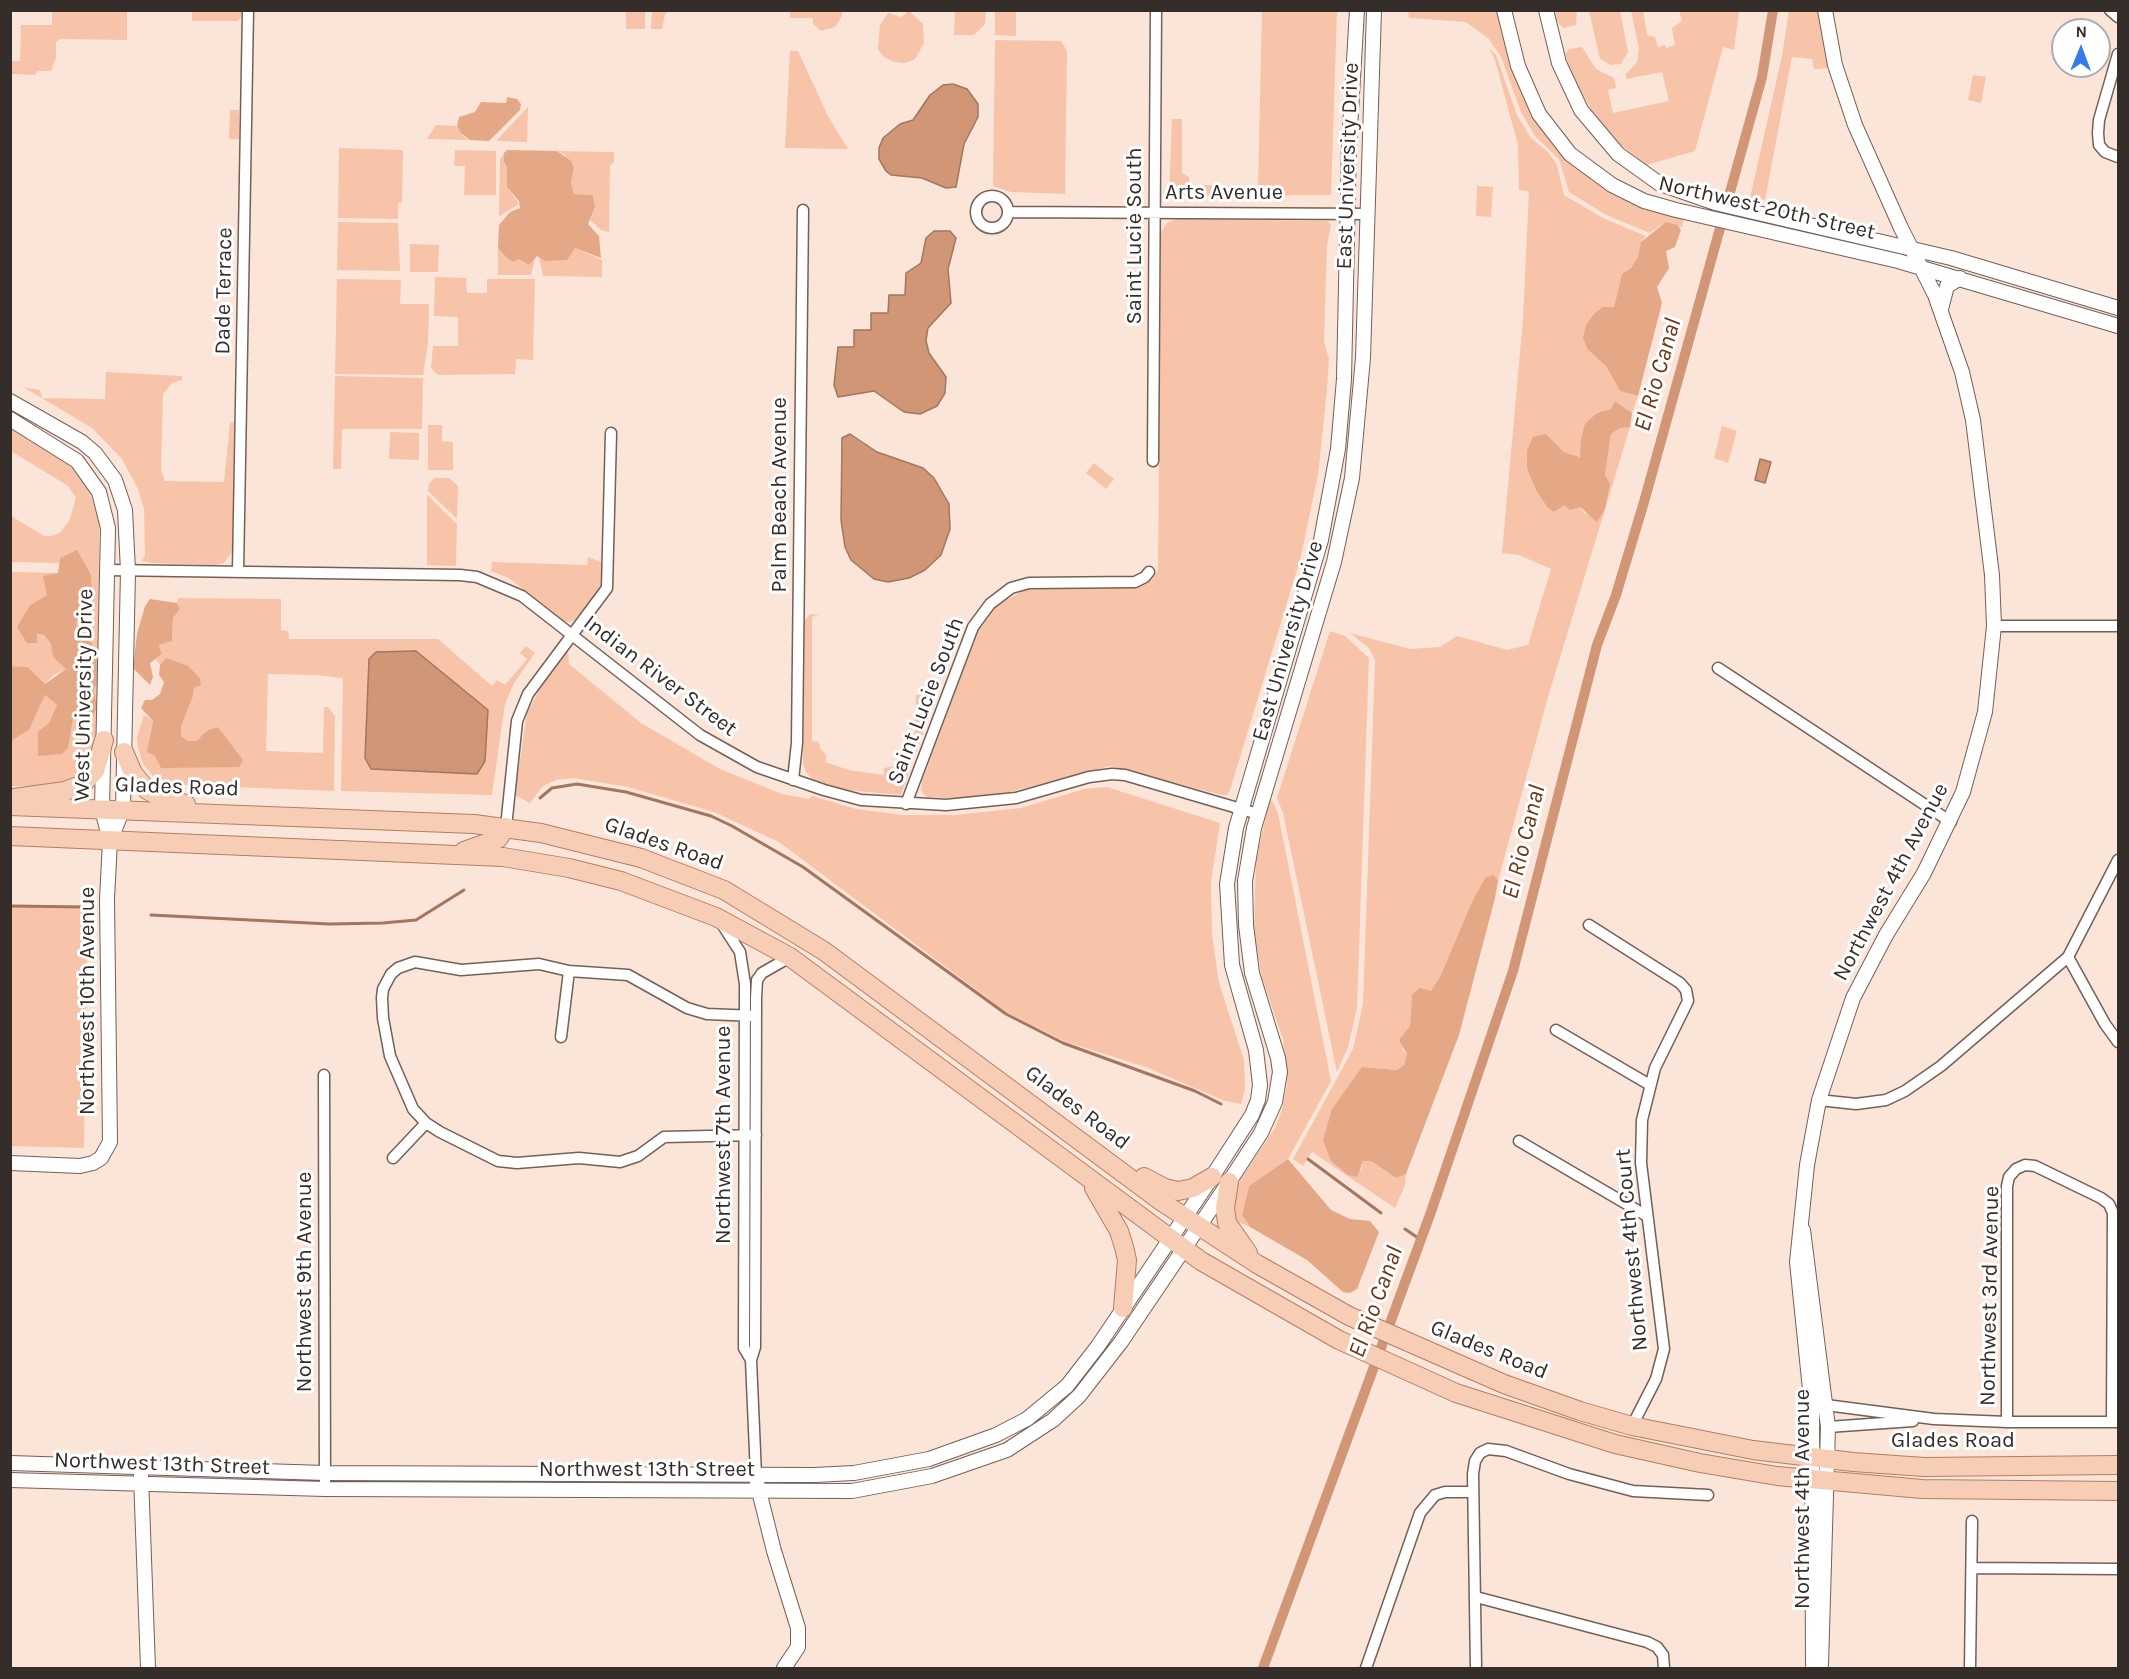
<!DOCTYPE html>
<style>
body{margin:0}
#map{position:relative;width:2129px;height:1679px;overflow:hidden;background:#fbe5d9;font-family:Karla,sans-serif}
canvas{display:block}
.frame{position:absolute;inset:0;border:12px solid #352d29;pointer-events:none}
.north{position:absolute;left:2051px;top:18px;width:60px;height:60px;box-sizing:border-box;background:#fff;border:2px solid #aeaba9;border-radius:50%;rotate:1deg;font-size:16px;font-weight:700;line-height:24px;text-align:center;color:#352d29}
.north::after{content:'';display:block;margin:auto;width:21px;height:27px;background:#367be9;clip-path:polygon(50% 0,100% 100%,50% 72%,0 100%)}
</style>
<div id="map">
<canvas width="2129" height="1679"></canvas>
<div class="frame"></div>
<div class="north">N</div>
</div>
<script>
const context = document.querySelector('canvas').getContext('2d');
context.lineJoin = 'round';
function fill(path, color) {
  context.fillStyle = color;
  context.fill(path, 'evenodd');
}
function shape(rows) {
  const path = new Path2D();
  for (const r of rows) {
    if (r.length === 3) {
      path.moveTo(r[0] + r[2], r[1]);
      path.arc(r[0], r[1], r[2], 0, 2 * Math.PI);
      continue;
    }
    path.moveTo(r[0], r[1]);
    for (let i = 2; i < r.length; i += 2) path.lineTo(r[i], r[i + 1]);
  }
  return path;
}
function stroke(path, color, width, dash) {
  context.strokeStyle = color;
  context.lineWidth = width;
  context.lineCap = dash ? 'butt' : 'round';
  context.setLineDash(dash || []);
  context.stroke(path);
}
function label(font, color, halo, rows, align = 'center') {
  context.font = font + ' Karla,sans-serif';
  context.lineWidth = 6;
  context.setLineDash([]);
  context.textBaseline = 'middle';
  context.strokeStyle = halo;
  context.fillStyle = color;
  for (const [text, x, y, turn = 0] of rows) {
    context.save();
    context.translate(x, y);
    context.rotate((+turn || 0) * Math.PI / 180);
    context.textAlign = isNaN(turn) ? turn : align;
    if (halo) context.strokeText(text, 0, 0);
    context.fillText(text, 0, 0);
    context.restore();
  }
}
fill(shape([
 [52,11,127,11,127,40,60,39,56,42,56,58,51,71,38,71,35,75,11,74,11,61,20,61,21,25,52,25],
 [192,11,242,11,241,17,238,21,192,21],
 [626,11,645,11,645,29,626,29],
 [652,11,668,11,665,14,662,29,651,29],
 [790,11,842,11,842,16,835,27,821,31,813,24,813,18,790,18],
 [909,11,923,24,924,43,915,59,905,63,894,62,884,57,878,49,880,25,888,13,901,17],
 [955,11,986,11,985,24,974,35,954,35],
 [995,11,1016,11,1016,36,995,35],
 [1262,11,1337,11,1331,195,1169,196,1172,119,1182,119,1182,173,1189,177,1189,185,1258,186],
 [1408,11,1498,11,1510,63,1520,90,1530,113,1555,147,1572,165,1615,195,1647,209,1684,219,1682,227,1666,222,1650,233,1606,215,1569,192,1559,159,1535,136,1521,112,1501,57,1489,39,1466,22,1409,18],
 [1555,11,1577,11,1576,25,1563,28,1557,21],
 [1589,11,1620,11,1628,52,1621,64,1611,65,1600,59],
 [1631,11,1643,11,1647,35,1655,37,1658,47,1665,45,1666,48,1675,45,1672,28,1682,21,1679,11,1739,11,1734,50,1723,47,1695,151,1646,165,1620,144,1592,111,1575,81,1565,54,1569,49,1582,47,1596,69,1614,78,1616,88,1608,90,1613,113,1669,101,1662,72,1626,79,1626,74,1637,62,1639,48],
 [1789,11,1820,11,1829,68,1814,69,1812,59,1792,57,1765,200,1750,198,1782,56],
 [995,40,1061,41,1067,51,1065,194,1011,192,993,186],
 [1489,48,1496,55,1517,115,1531,138,1548,152,1557,165,1564,195,1603,218,1646,236,1641,242,1639,257,1631,268,1622,274,1614,307,1588,350,1606,366,1620,391,1638,396,1632,413,1615,401,1611,409,1597,413,1581,439,1581,457,1564,452,1546,434,1527,450,1527,469,1536,490,1564,505,1580,507,1586,515,1605,475,1611,434,1620,428,1630,427,1548,697,1498,881,1494,875,1471,904,1440,977,1431,992,1412,994,1410,1026,1402,1049,1407,1054,1404,1065,1397,1070,1362,1067,1323,1140,1331,1153,1361,1170,1363,1161,1371,1161,1396,1178,1406,1174,1405,1185,1395,1208,1312,1152,1303,1166,1293,1159,1353,1049,1363,1004,1375,660,1369,648,1350,633,1410,649,1440,647,1457,636,1507,650,1528,645,1551,569,1519,555,1502,553,1523,319,1529,191,1519,190,1518,145,1495,60],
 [790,51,798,51,828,116,848,149,785,148],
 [239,55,239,139,229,139,230,110,239,110],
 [1973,75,1986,77,1981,103,1968,100],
 [528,107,527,142,496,141],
 [436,125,457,126,464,137,470,140,427,139],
 [339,148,403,150,402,203,398,203,398,219,338,218],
 [455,150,496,151,496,195,464,195,465,166,454,166],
 [557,151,614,152,614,162,610,165,609,232,601,230,590,220,595,207,593,195,574,194,571,182,574,168,564,154],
 [504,153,504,162,507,167,507,187,519,204,499,216,500,160],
 [1477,186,1493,187,1491,217,1476,216],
 [1177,219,1328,221,1331,226,1327,244,1324,342,1329,359,1327,390,1318,475,1300,560,1230,790,1227,795,1222,795,1110,766,1006,793,964,799,927,797,921,791,922,781,978,631,989,614,1002,602,1023,591,1038,588,1141,587,1152,580,1158,570,1161,232,1167,223],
 [338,222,398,223,400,271,337,270],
 [410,244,439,245,438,272,410,272],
 [498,248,505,256,519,259,529,265,535,258,531,275,498,275],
 [575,248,602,260,602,277,543,276,539,257,545,261],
 [435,277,466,278,467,293,487,293,487,279,535,279,533,360,516,359,515,374,438,375,431,368,433,346,458,346,458,317,434,316],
 [337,279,401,280,400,304,429,304,428,344,423,375,335,374],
 [106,372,182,376,182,380,172,383,163,394,161,470,165,481,224,482,230,423,234,422,233,551,224,563,216,565,151,563,142,561,145,555,144,509,138,489,122,459,92,428,15,382,26,388,40,390,42,398,105,399],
 [335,376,423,378,422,429,342,429,341,469,333,469],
 [428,425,442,425,442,441,453,442,453,470,428,470],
 [10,426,57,455,72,468,89,492,99,516,99,741,89,772,57,787,11,786,11,741,29,730,45,695,57,705,49,723,68,748,73,719,78,712,91,721,97,707,94,690,98,680,98,660,92,643,79,634,60,557,59,563,11,562,11,516,44,536,51,536,60,533,69,521,76,498,68,486,11,451],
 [1722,426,1737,431,1728,463,1714,458],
 [390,432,419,433,419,460,389,459],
 [1094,463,1114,479,1106,489,1086,473],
 [434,478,449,478,458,486,457,519,428,491,429,484],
 [427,495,457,524,456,566,427,565],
 [588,557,603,563,602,586,576,619,570,622,563,621,509,578,491,571,492,562,587,565],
 [11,572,58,573,47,595,30,605,37,634,44,635,51,644,53,657,67,669,53,675,45,684,28,667,11,666],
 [178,598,281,599,281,630,288,631,289,639,438,639,492,686,497,680,505,685,527,659,520,653,526,646,535,653,514,683,505,704,492,795,341,791,343,678,316,675,268,674,266,751,323,753,324,707,328,707,335,716,334,791,160,784,143,764,138,748,137,737,144,715,153,721,150,733,242,760,218,727,208,730,196,741,188,741,181,736,180,726,193,696,194,688,166,658,160,665,156,659,162,654,159,645,172,641,173,618,180,609,177,603],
 [810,614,819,615,812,617,812,741,819,742,820,748,827,756,825,762,849,770,884,775,884,768,894,766,901,758,907,760,913,746,907,743,908,734,915,733,916,695,929,695,935,699,901,795,846,790,813,780,806,772,803,763,804,622],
 [1330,631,1345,636,1369,658,1357,1008,1348,1047,1337,1072,1283,813,1277,798],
 [568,650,569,664,641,723,720,769,782,794,809,799,812,796,856,809,903,815,955,815,1021,808,1084,789,1107,787,1220,823,1211,882,1212,934,1219,983,1244,1060,1245,1090,1241,1104,1225,1101,1148,1068,1064,1041,1006,1012,779,842,714,812,628,787,573,778,556,780,543,786,530,803,515,795,527,713,544,681],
 [1269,801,1272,801,1278,813,1331,1081,1288,1159,1249,1186,1242,1215,1250,1227,1231,1219,1234,1189,1275,1128,1282,1110,1287,1084,1283,1039,1262,978,1254,932,1256,860],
 [11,906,88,907,84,1148,11,1146]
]), '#f7c4a9');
fill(shape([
 [507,97,517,99,521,104,520,110,489,141,470,140,461,133,457,126,459,117,475,112,481,102,506,103],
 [507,150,557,151,571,161,574,168,571,182,574,194,593,195,595,207,588,224,599,236,601,258,575,248,567,260,545,261,537,256,529,265,519,259,513,262,505,256,498,248,499,225,510,212,520,208,519,201,507,187,507,167,504,162,504,153],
 [1666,222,1678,225,1681,230,1675,247,1666,251,1669,268,1657,287,1662,303,1638,396,1620,391,1606,366,1588,350,1583,338,1586,325,1594,314,1603,307,1614,307,1622,274,1631,268,1638,257,1641,242],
 [1615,401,1632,413,1630,427,1620,428,1611,434,1605,475,1610,484,1605,509,1597,522,1580,507,1570,510,1564,505,1554,512,1548,508,1536,490,1527,469,1527,450,1533,437,1546,434,1564,452,1580,457,1581,439,1585,424,1597,413,1611,409],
 [77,550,91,575,92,608,76,621,79,634,92,643,98,660,98,680,94,690,97,707,91,722,78,712,73,719,68,748,62,754,38,756,38,732,49,723,57,705,45,695,29,730,11,741,11,666,28,667,45,684,66,669,53,657,51,644,44,635,37,634,37,643,27,643,17,627,30,605,47,595,43,576,58,573,60,558],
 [150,599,177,603,180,609,173,618,172,641,159,645,162,654,150,663,153,677,150,685,133,668,137,634,145,606],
 [166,658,188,666,200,678,201,685,194,688,193,696,181,726,181,736,188,741,196,741,208,730,218,727,243,760,239,767,161,768,155,756,147,752,153,721,141,708,145,700,152,700,160,694,164,682,159,675,160,665],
 [1494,875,1498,881,1495,898,1459,1035,1406,1174,1396,1178,1371,1161,1363,1161,1357,1177,1348,1175,1331,1161,1323,1140,1332,1109,1362,1067,1397,1070,1404,1065,1407,1054,1399,1040,1410,1026,1412,994,1420,988,1431,991,1440,977,1471,904,1485,878],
 [1288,1159,1331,1210,1350,1219,1370,1221,1379,1232,1357,1289,1350,1293,1343,1292,1307,1260,1250,1227,1242,1215,1249,1186]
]), '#e4a887');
const water = shape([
 [953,84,967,89,978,104,978,117,964,144,956,187,946,188,922,178,891,175,886,171,879,159,879,148,883,138,900,124,913,120,930,95,943,85,953,84],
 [934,231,950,231,956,238,948,269,951,303,928,328,926,341,929,353,946,377,945,393,937,406,920,414,904,412,874,391,838,397,834,385,838,347,854,347,854,330,871,330,871,313,888,313,889,295,905,295,906,273,921,263,926,238,934,231],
 [850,434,877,452,923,468,934,478,949,504,950,529,941,555,925,570,909,578,888,582,874,579,851,560,845,547,841,520,842,438,850,434],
 [1760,459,1771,462,1765,483,1755,480,1760,459],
 [416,651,488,710,485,761,477,774,371,769,365,758,369,659,376,652,416,651]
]);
fill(water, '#d19676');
stroke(water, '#a2765f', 1.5);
stroke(shape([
 [540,798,552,788,577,784,626,792,711,816,732,826,803,867,1006,1014,1063,1043,1195,1091,1221,1104],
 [10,906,88,907],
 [151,915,329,924,383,923,416,920,464,890],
 [1308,1159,1381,1213],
 [1405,1229,1421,1240]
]), '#a2765f', 3);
stroke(shape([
 [1263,1668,1431,1212,1513,971,1597,645,1616,595,1644,502,1762,77,1773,10]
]), '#d19676', 10);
const minor = shape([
 [2110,10,2118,17],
 [2118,54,2099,120,2098,133,2099,145,2105,152,2118,157],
 [992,212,16],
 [1008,212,1368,214],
 [1153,461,1156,10],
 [107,570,460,575,477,577,522,596,700,735,757,767,824,790,861,800,946,805,1016,798,1089,777,1112,774,1125,775,1258,814],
 [238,572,248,10],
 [1994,626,2118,626],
 [1718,668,1951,822],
 [793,780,797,743,803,210],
 [906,804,973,627,990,604,1011,588,1029,583,1135,582,1145,577,1149,572],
 [506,827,517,721,528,694,607,588,611,433],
 [722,924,740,952,745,984,744,1348,751,1360],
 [1589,925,1680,983,1686,990,1688,1001,1655,1068,1642,1120,1641,1163,1664,1349,1656,1379,1632,1426],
 [2068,957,2105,1024,2118,1042],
 [1556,1030,1650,1085],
 [561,1037,569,971],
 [324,1075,325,1489],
 [1819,1100,1856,1104,1886,1100,1905,1091,1941,1066,2068,957,2118,860],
 [756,1135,664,1137,638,1156,620,1162,579,1158,517,1163,498,1161,440,1132,426,1123,413,1109,390,1056,383,1018,382,998,383,989,391,974,398,968,415,962,461,970,539,964,569,971,628,975,687,1008,707,1014,756,1016],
 [1519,1141,1647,1216],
 [393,1158,426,1123],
 [1826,1405,1934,1419,2007,1422,2118,1422],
 [2007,1422,2007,1186,2009,1177,2016,1169,2025,1165,2035,1166,2101,1198,2109,1204,2113,1213,2112,1422],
 [1828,1427,1913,1421],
 [756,1475,751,1360,755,1347,756,998,757,980,762,973,790,957],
 [1973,1568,2118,1569],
 [1476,1597,1647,1642,1657,1647,1663,1655,1664,1668],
 [1366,1668,1420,1513,1435,1495,1445,1492,1473,1492],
 [1476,1668,1473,1474,1475,1461,1480,1453,1488,1449,1506,1451,1569,1474,1633,1491,1708,1495],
 [1970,1668,1972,1521]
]);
const tertiary = shape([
 [1504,10,1518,66,1539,114,1570,154,1612,185,1644,201,1676,210,1898,261,2118,326],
 [1546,10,1559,63,1581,110,1618,154,1660,184,1715,203,1951,258,2118,308],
 [1941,309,1947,286,1960,278],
 [10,401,82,442,95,453,115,480,125,510,128,571,123,809,110,841],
 [10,419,77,461,99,492,108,528,102,809,110,841,107,899,110,1142,101,1158,93,1163,80,1166,10,1163],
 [1803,1230,1828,1427,1821,1665],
 [10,1463,325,1473,815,1475,854,1473,929,1459,996,1435,1027,1419,1067,1386,1098,1346,1212,1177,1252,1115,1258,1100,1260,1085,1256,1050,1232,965,1227,884,1236,828,1321,540,1338,449,1344,379,1349,146,1357,10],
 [141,1476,148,1668],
 [10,1480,325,1489,852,1491,932,1476,1007,1450,1053,1420,1079,1396,1121,1342,1229,1182,1261,1133,1275,1102,1280,1072,1278,1058,1252,973,1246,925,1245,881,1254,828,1334,562,1352,478,1363,358,1374,10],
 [757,1483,774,1551,798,1628,798,1647,784,1668],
 [1813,1668,1812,1409,1797,1262,1807,1165,1819,1100,1853,998,1886,935,1924,873,1963,792,1985,712,1994,626,1992,575,1973,420,1962,372,1935,295,1901,228,1855,125,1835,65,1825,10]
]);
const primary = shape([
 [124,752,133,773,147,790,162,798,186,804],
 [14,798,65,791,83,784,95,771,104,740],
 [10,806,474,824,541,833,641,858,724,890,824,951,1162,1202,1257,1264,1349,1316,1504,1384,1580,1411,1632,1426,1753,1450,1853,1462,1924,1467,2118,1465],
 [10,836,503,857,569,868,621,881,716,917,790,957,1201,1261,1339,1340,1456,1393,1615,1444,1700,1463,1777,1476,1922,1489,2118,1491],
 [464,851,498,839,506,827],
 [1144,1177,1165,1188,1178,1191,1193,1188,1212,1177],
 [1229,1182,1225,1208,1227,1223,1248,1253],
 [1094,1188,1119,1231,1124,1247,1127,1260,1123,1308]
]);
stroke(minor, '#736056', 13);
stroke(tertiary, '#736056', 16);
stroke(primary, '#b17f64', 20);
stroke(minor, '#fff', 10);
stroke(tertiary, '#fff', 14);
stroke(primary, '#f8cdb5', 18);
label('22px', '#352d29', '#fff', [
 ["East University Drive",1348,166,-88],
 ["Arts Avenue",1224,193],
 ["Northwest 20th Street",1767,208,13],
 ["Saint Lucie South",1135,236,-90],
 ["Dade Terrace",224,291,-89],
 ["Palm Beach Avenue",780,495,-90],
 ["East University Drive",1288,641,-74],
 ["Indian River Street",660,676,37],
 ["West University Drive",84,695,-89],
 ["Saint Lucie South",926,701,-69],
 ["Glades Road",177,787,2],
 ["Glades Road",664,844,19],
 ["Northwest 4th Avenue",1891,882,-62],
 ["Northwest 10th Avenue",88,1001,-90],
 ["Glades Road",1077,1108,37],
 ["Northwest 7th Avenue",724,1135,-90],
 ["Northwest 4th Court",1632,1250,-95],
 ["Northwest 9th Avenue",305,1282,-90],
 ["Northwest 3rd Avenue",1990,1296,-89],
 ["Glades Road",1489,1350,22],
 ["Glades Road",1953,1441],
 ["Northwest 13th Street",162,1464,2],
 ["Northwest 13th Street",647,1470],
 ["Northwest 4th Avenue",1803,1499,-90]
]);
label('italic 24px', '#6e3714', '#fff', [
 ["El Rio Canal",1658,375,-74],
 ["El Rio Canal",1524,842,-76],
 ["El Rio Canal",1376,1302,-70]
]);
</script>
